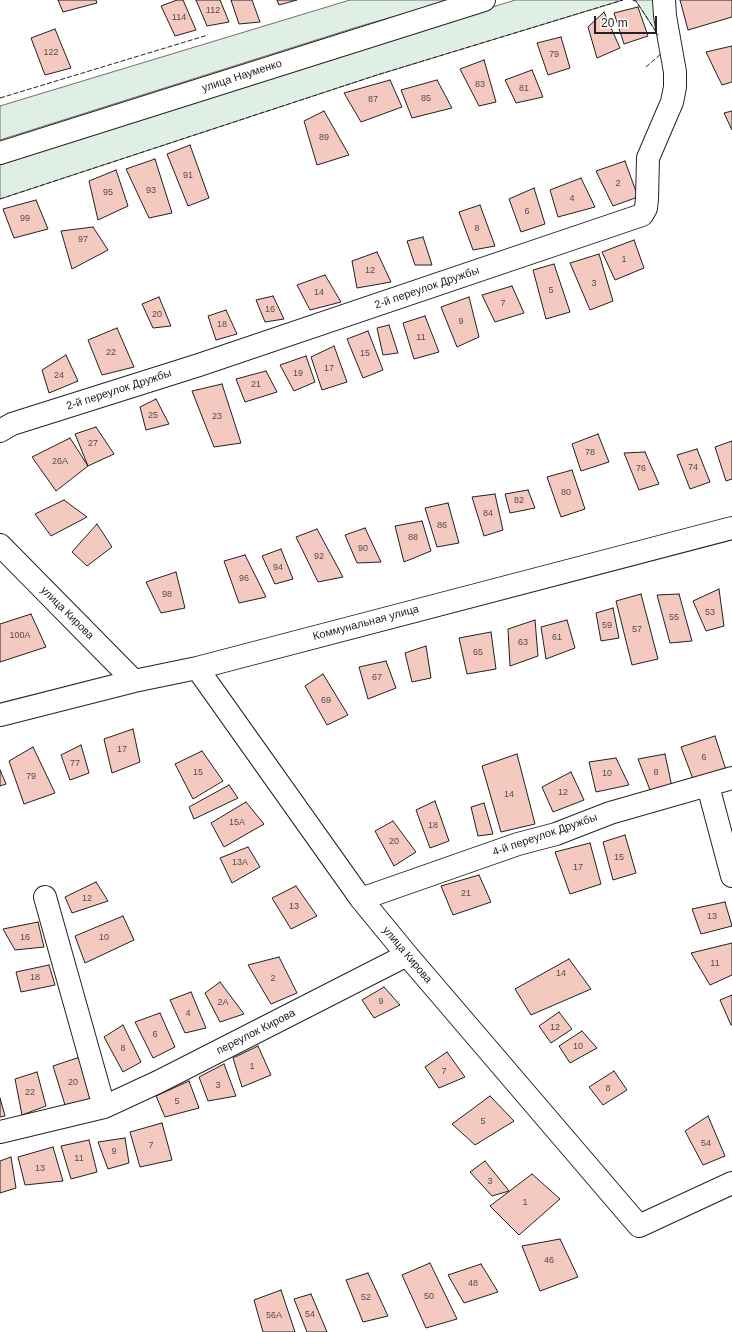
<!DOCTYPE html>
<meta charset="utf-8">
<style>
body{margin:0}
#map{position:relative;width:732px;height:1332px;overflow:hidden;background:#fff;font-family:Arial,sans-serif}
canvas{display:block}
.scale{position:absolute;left:594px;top:16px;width:63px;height:18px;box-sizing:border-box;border:2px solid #222;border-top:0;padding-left:5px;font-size:12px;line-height:14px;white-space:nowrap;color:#222;-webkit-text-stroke:3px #fff;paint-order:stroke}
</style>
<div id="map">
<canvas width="732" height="1332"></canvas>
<div class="scale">20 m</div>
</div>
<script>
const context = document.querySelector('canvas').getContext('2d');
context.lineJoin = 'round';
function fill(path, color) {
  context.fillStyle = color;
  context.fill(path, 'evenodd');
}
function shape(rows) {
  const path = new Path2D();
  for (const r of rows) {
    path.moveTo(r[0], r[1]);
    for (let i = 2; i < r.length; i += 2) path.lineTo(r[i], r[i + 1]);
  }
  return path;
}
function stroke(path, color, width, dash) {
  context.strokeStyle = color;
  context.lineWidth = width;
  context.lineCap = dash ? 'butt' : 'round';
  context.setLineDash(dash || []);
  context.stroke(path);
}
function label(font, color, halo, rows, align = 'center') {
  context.font = font + ' Arial,sans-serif';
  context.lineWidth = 3;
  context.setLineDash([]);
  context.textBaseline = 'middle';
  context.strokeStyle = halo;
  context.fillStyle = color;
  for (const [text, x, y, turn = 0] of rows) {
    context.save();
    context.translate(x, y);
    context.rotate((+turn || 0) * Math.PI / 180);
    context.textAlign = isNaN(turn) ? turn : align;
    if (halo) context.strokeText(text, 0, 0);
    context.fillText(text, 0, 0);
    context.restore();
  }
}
const green = shape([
 [350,0,451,0,354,28,0,140,0,106,350,0],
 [515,0,623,0,377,75,0,199,0,162,515,0],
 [633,0,659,0,659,36,636,1,633,0]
]);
fill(green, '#e0efe3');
stroke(green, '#6f6f6f', 1);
const building = shape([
 [58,0,96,0,97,3,63,12,58,0],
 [177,0,183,0,196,30,175,36,161,6,177,0],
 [196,0,220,0,229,22,207,26,196,0],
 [231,0,252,0,260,22,239,24,231,0],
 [277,0,297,0,279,5,277,0],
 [680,0,732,0,732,17,688,30,680,0],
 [638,7,648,36,624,44,614,13,638,7],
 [604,12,620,48,597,58,588,27,604,12],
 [55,29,71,68,45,75,31,38,55,29],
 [561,37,570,68,548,75,537,43,561,37],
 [732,46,732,82,722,85,706,52,732,46],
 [484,60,496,102,479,106,460,69,484,60],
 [532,70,543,97,516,103,505,80,532,70],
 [390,80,402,107,361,122,344,93,390,80],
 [437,80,452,108,412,118,401,90,437,80],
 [324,111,349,155,317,165,304,121,324,111],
 [732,111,732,130,724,113,732,111],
 [190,145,209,198,188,206,167,154,190,145],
 [155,159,172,213,149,218,126,169,155,159],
 [625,161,638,197,613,206,596,171,625,161],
 [116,170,128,206,98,220,89,181,116,170],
 [581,178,595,207,558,217,550,190,581,178],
 [534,188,545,224,521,232,509,199,534,188],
 [36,200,48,229,14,238,3,209,36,200],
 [480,205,495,246,473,250,459,212,480,205],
 [93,227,108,250,72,269,61,231,93,227],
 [423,237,432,265,415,265,407,241,423,237],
 [634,240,644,268,615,280,602,252,634,240],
 [377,252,391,282,357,288,352,261,377,252],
 [599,254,613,301,590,310,570,263,599,254],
 [554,264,570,312,546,319,533,270,554,264],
 [325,275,341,302,310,310,297,285,325,275],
 [512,286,524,313,495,322,482,295,512,286],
 [273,296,284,319,265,322,256,300,273,296],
 [159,297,171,326,153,328,142,304,159,297],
 [469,297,479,337,457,347,441,307,469,297],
 [226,310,237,334,216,340,208,316,226,310],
 [425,316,439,352,414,359,403,323,425,316],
 [389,325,398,353,383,355,377,328,389,325],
 [117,328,134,367,102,375,88,340,117,328],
 [368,331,383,370,363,378,347,339,368,331],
 [334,346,347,382,322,390,311,357,334,346],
 [66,355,78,381,49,393,42,370,66,355],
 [306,356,315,382,294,391,280,365,306,356],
 [266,371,277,392,245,402,236,379,266,371],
 [222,384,241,443,214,447,192,391,222,384],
 [156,399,169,424,146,430,140,407,156,399],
 [96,427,114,454,88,466,75,434,96,427],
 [598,434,609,462,581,471,572,444,598,434],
 [70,438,88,466,56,491,32,457,70,438],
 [732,441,732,479,726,481,715,447,732,441],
 [697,449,710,482,690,489,677,455,697,449],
 [645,452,659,484,639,490,624,453,645,452],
 [572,470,585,509,561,517,547,477,572,470],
 [528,490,535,508,510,513,505,494,528,490],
 [495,494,503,530,484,536,472,497,495,494],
 [64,500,87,517,51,536,35,514,64,500],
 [448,503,459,543,437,547,425,508,448,503],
 [422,521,431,551,404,562,395,526,422,521],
 [97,524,112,547,87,566,72,552,97,524],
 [365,528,381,562,357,563,345,535,365,528],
 [317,529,343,577,318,582,296,537,317,529],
 [281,549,293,579,275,584,262,556,281,549],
 [245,555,266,597,239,603,224,561,245,555],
 [176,572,185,608,161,613,146,582,176,572],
 [719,589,724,626,706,631,693,601,719,589],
 [641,594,658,659,632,665,616,601,641,594],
 [679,594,692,641,670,643,657,595,679,594],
 [613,608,619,638,601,641,596,613,613,608],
 [31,614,46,647,0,662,0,624,31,614],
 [535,620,538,656,510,666,508,629,535,620],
 [567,620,575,648,546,659,541,627,567,620],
 [491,632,496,669,467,674,459,638,491,632],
 [426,646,431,678,412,682,405,653,426,646],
 [386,661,396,688,368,699,359,667,386,661],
 [323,674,348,715,327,725,305,686,323,674],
 [133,729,140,762,112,773,104,739,133,729],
 [715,736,726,770,693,779,681,747,715,736],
 [81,745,89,773,70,780,61,755,81,745],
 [33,747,55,793,24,804,9,761,33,747],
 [202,751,223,781,193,799,175,764,202,751],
 [517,754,535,824,501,832,482,766,517,754],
 [665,754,672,787,650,790,638,759,665,754],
 [616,758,629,785,596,792,589,762,616,758],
 [0,770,6,784,0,786,0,770],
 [571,772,584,800,553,812,542,787,571,772],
 [229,785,238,798,194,819,189,807,229,785],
 [435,801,449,841,430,848,416,810,435,801],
 [246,802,264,824,224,847,211,823,246,802],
 [484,803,493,834,478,836,471,807,484,803],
 [393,821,416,852,394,866,375,831,393,821],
 [625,835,636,873,613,880,603,842,625,835],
 [590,843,601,884,570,894,555,852,590,843],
 [248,847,260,867,232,883,220,858,248,847],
 [479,875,491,902,453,915,441,886,479,875],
 [96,882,108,901,72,913,65,897,96,882],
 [296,886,317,916,291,929,272,898,296,886],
 [725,902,732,926,701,934,692,909,725,902],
 [123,916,134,940,85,963,75,936,123,916],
 [38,922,44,947,15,950,3,929,38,922],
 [732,943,732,975,710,985,691,953,732,943],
 [279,957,297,993,271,1004,248,965,279,957],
 [569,959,591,989,531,1015,515,989,569,959],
 [49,965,55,985,21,992,16,972,49,965],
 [220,982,244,1014,220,1022,205,993,220,982],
 [384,987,400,1005,374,1018,362,1000,384,987],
 [191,992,206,1028,185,1033,170,1000,191,992],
 [732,995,732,1025,731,1025,720,1000,732,995],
 [559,1012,572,1029,551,1043,539,1026,559,1012],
 [160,1013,175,1047,153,1058,135,1022,160,1013],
 [123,1025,141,1062,123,1072,104,1037,123,1025],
 [582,1031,597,1048,570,1063,559,1046,582,1031],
 [258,1046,271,1075,242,1087,233,1058,258,1046],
 [447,1052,465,1077,439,1088,425,1067,447,1052],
 [80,1057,92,1099,65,1105,53,1066,80,1057],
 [224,1064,236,1096,208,1101,199,1077,224,1064],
 [614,1071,627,1090,603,1105,589,1087,614,1071],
 [37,1072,46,1106,22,1115,15,1079,37,1072],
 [189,1081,199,1108,165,1117,156,1096,189,1081],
 [490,1096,514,1121,475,1145,452,1124,490,1096],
 [0,1098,5,1116,0,1117,0,1098],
 [708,1116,725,1156,703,1165,685,1131,708,1116],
 [162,1123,172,1160,140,1167,130,1132,162,1123],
 [125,1138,129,1163,108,1169,98,1142,125,1138],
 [89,1140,97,1172,71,1179,61,1146,89,1140],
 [53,1147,63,1181,25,1185,18,1157,53,1147],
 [11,1157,16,1188,0,1193,0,1161,11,1157],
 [485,1161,509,1191,492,1196,470,1172,485,1161],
 [532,1174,560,1199,519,1235,490,1206,532,1174],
 [560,1239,578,1277,540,1291,522,1246,560,1239],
 [430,1263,457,1319,426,1328,402,1275,430,1263],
 [481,1264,498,1292,464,1303,448,1275,481,1264],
 [368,1273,388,1316,363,1322,346,1280,368,1273],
 [281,1290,295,1332,263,1332,254,1300,281,1290],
 [311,1294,327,1332,307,1332,294,1299,311,1294]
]);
fill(building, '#f3c9c0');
stroke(building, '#222', 1);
const minor = shape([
 [0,431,12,424,199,365,642,215,646,208,647,199,648,158,672,102,675,87,675,72,665,16,664,0],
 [0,545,134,681],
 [197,668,361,899,407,955,639,1226,732,1183],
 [0,715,134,681,197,668,732,528],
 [708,786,732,876],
 [45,897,104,1107],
 [361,899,518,844,556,834,610,813,732,778],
 [0,1132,104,1107,158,1082,407,955]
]);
const major = shape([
 [0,153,484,0]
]);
stroke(minor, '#222', 24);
stroke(major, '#222', 24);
stroke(minor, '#fff', 22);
stroke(major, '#fff', 22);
stroke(shape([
 [633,0,636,1,658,35],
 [646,67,662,53],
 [0,98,208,35],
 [0,199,377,75,623,0]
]), '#222', 1, [5, 2]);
label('9px', '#564c4a', null, [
 ["112",213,11],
 ["114",179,18],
 ["122",51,53],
 ["79",554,55],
 ["83",480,85],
 ["81",524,89],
 ["85",426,99],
 ["87",373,100],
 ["89",324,138],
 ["91",188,176],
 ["2",618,184],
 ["93",151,191],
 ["95",108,193],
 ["4",572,199],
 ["6",527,212],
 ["99",25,219],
 ["8",477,229],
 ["97",83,240],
 ["1",624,260],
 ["12",370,271],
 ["3",594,284],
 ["5",551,291],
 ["14",319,293],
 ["7",503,304],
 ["16",270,310],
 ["20",157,315],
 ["9",461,322],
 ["18",222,325],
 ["11",421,338],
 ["22",111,353],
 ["15",365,354],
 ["17",329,369],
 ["19",298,374],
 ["24",59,376],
 ["21",256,385],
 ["25",153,416],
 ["23",217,417],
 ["27",93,444],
 ["78",590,453],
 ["26А",60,462],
 ["74",693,468],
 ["76",641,469],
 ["80",566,493],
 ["82",519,501],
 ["84",488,514],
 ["86",442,526],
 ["88",413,538],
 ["90",363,549],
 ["92",319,557],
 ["94",278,568],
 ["96",244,579],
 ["98",167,595],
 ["53",710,613],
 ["55",674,618],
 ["59",607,626],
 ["57",637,630],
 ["100А",20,636],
 ["61",557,638],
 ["63",523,643],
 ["65",478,653],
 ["67",377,678],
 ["69",326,701],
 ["17",122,750],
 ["6",704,758],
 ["77",75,764],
 ["15",198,773],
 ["8",656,773],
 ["10",607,774],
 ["79",31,777],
 ["12",563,793],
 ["14",509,795],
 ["15А",237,823],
 ["18",433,826],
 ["20",394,842],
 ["15",619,858],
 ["13А",240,863],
 ["17",578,868],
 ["21",466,894],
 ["12",87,899],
 ["13",294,907],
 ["13",712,917],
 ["16",25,938],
 ["10",104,938],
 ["11",715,964],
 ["14",561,974],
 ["18",35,978],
 ["2",273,979],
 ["9",381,1002],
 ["2А",223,1003],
 ["4",188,1014],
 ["12",555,1028],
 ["6",155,1035],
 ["10",578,1047],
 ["8",123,1049],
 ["1",252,1067],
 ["7",444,1072],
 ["20",73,1083],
 ["3",218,1086],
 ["8",608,1089],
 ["22",30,1093],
 ["5",177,1102],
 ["5",483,1122],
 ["54",706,1144],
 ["7",151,1146],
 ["9",114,1152],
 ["11",79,1159],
 ["13",40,1169],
 ["3",490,1182],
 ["1",525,1203],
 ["46",549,1261],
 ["48",473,1284],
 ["50",429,1297],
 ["52",366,1298],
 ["54",310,1315],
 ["56А",274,1316]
]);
label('11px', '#222', '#fff', [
 ["улица Науменко",242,76,-18],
 ["2-й переулок Дружбы",427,288,-19],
 ["2-й переулок Дружбы",119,390,-18],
 ["улица Кирова",67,613,45],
 ["Коммунальная улица",366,623,-15],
 ["4-й переулок Дружбы",545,835,-19],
 ["улица Кирова",407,955,50],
 ["переулок Кирова",256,1032,-27]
]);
</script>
